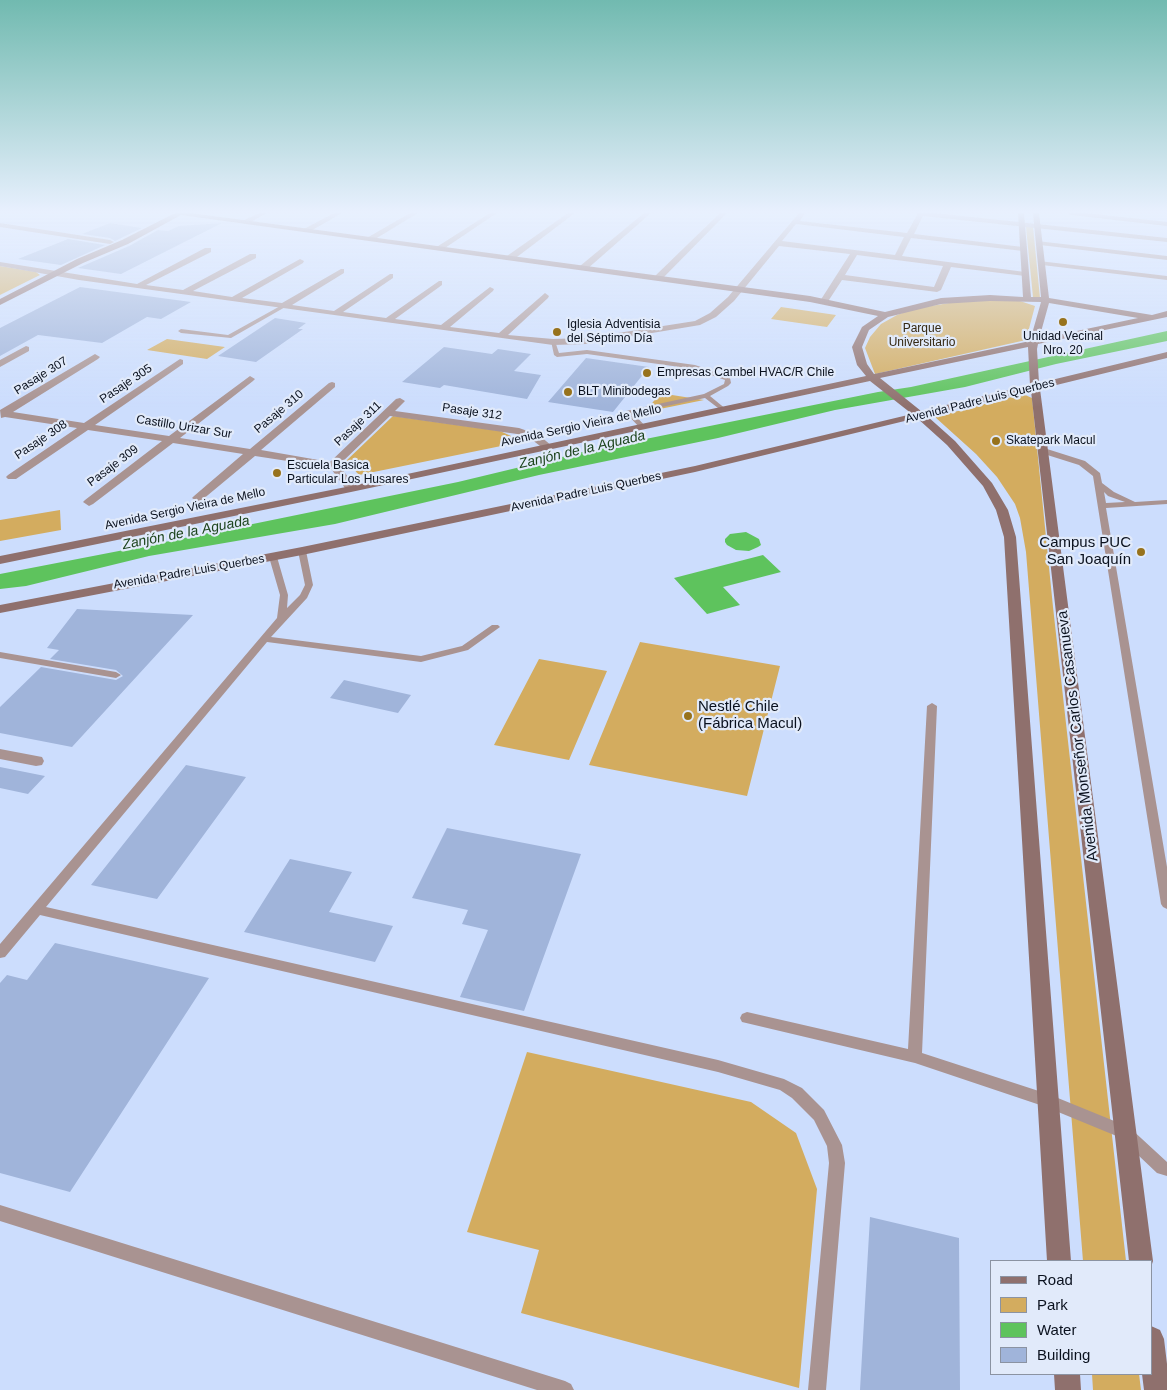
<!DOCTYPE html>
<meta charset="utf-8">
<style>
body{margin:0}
#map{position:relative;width:1167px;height:1390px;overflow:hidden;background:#ccddfd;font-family:Helvetica,sans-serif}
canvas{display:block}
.legend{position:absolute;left:990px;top:1260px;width:162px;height:115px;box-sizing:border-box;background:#e1eafa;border:1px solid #8b93a2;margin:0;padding:6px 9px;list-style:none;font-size:15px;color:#0a111e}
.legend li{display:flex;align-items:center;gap:10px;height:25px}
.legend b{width:25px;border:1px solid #8b93a2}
</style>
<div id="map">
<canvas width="1167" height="1390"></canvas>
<ul class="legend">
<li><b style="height:6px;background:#8f706d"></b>Road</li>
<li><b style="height:14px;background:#d3ac5f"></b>Park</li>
<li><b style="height:14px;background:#5ec35d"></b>Water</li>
<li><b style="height:14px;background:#a0b4da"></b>Building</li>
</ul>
</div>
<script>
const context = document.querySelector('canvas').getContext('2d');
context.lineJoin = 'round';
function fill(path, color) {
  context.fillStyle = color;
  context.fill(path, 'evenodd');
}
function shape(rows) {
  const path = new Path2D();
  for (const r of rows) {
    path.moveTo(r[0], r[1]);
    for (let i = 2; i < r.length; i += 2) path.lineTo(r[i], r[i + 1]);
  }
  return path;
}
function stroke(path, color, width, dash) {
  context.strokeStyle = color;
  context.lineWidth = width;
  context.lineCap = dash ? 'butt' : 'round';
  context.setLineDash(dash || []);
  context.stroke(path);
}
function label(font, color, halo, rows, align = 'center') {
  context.font = font + ' Helvetica,sans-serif';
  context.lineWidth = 4.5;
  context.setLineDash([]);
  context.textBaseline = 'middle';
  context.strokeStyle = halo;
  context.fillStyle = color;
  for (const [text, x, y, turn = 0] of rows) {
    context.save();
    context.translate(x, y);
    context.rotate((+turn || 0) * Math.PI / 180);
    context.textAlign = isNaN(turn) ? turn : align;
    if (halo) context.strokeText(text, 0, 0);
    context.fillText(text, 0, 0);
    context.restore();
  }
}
fill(shape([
 [1026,227,1033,227,1040,298,1033,297],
 [0,266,36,272,40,275,0,295],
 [981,301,1020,301,1035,306,1026,340,875,374,865,348,870,337,881,324,897,315,913,309,955,302],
 [781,307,836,315,827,327,771,319],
 [167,339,225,347,207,359,147,350],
 [1023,394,1032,398,1053,607,1126,1261,1083,1261,1026,552,1020,518,1015,504,997,477,976,454,935,417],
 [672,395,704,400,645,412,657,397],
 [393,416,500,431,511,436,511,444,359,475,346,461],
 [60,510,61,530,0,541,0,520],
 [640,642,780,666,747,796,589,765],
 [539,659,607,671,569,760,494,745],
 [527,1052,751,1102,796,1133,817,1189,799,1388,521,1313,539,1250,467,1232],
 [1092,1374,1139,1374,1141,1390,1093,1390]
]), '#d3ac5f');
fill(shape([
 [1167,331,1167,341,1056,364,965,387,835,410,718,438,539,475,335,524,149,556,26,586,0,589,0,574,155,544,458,482,591,450,878,392,911,387],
 [746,532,759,539,761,545,758,547,749,551,736,550,727,545,725,542,725,539,730,534],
 [763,555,781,572,723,587,740,605,707,614,674,578]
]), '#5ec35d');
fill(shape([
 [110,223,142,228,115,241,110,238,82,234],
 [222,223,121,274,78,268,129,246,158,230,168,231,179,226],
 [68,239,105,245,61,265,18,259],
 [80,287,191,302,161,319,147,317,102,343,38,335,0,356,0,328],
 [275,318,306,323,298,329,303,329,256,362,218,356],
 [444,347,492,354,498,349,531,354,514,371,541,375,527,399,444,385,440,388,402,382],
 [586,358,649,367,613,412,548,402],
 [77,609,193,615,72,747,0,733,0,707,41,667,116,680,123,676,116,670,50,659,59,650,47,648],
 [344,680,411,695,398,713,330,698],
 [186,765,246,777,157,899,91,885],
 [0,767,45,776,28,794,0,788],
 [447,828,581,854,524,1011,460,997,488,930,462,924,468,910,412,898],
 [290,859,352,872,329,912,393,926,375,962,244,932],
 [55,943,209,978,70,1192,0,1173,0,983,7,975,27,980],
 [870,1217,959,1238,960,1390,860,1390]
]), '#a0b4da');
fill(shape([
 [282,305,287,306,231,338,181,333,178,331,181,329,228,335,282,305],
 [551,341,555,341,559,353,587,350,695,365,725,375,730,378,731,383,728,386,710,396,727,410,722,411,705,398,633,413,646,427,640,428,626,413,626,411,704,394,724,384,725,380,694,369,587,354,557,357,554,355,551,341],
 [1041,449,1047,449,1085,461,1100,473,1102,483,1114,492,1135,502,1167,500,1167,504,1106,508,1167,867,1167,909,1163,907,1161,904,1093,476,1079,465,1041,453,1041,449],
 [1104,492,1108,496,1125,502,1106,503,1104,492],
 [302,548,306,551,313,585,307,598,271,637,421,656,462,646,492,625,498,625,500,627,468,650,421,662,267,642,46,907,718,1060,784,1079,802,1088,824,1110,842,1145,845,1163,826,1390,808,1390,829,1163,827,1146,814,1120,792,1098,780,1090,718,1072,40,915,5,957,0,958,0,944,277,618,280,595,269,557,270,555,276,555,277,557,288,595,287,608,300,595,305,585,298,551,302,548],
 [0,652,116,672,121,675,116,678,0,658,0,652],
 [932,703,937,706,922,1053,1048,1094,1129,1127,1167,1162,1167,1176,1157,1173,1119,1137,1046,1107,915,1063,742,1022,740,1018,742,1014,747,1012,908,1049,927,706,932,703],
 [0,1205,565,1381,571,1384,574,1390,537,1390,0,1221,0,1205]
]), '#a99391');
fill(shape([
 [259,213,267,213,247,224,240,222,259,213],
 [334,213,342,213,309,232,302,230,334,213],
 [410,213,418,213,372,241,365,239,410,213],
 [490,213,497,213,442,250,435,248,490,213],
 [568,213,575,213,513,260,507,260,507,256,568,213],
 [644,213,651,213,586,270,580,270,580,266,644,213],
 [720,213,727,213,661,280,655,280,655,276,720,213],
 [799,213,805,213,800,221,907,233,917,215,916,213,935,213,1167,238,1167,242,923,216,914,234,1023,247,1027,249,1023,251,911,238,902,256,1025,272,1029,274,1025,276,951,267,941,290,937,292,842,280,827,303,824,304,820,301,850,254,779,246,734,301,716,317,700,325,586,344,553,345,79,280,0,266,0,262,137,284,205,248,211,248,211,252,146,285,183,290,250,254,256,254,256,258,193,291,232,297,300,259,304,261,303,263,242,298,282,303,341,269,344,269,344,273,292,305,334,311,390,274,393,274,393,278,343,312,386,318,439,281,442,281,442,285,395,319,441,325,490,287,494,289,493,291,450,327,499,333,545,293,549,296,548,298,508,335,553,339,586,338,695,321,710,313,728,297,799,213],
 [796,224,904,237,895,255,782,241,796,224],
 [857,255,943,266,934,287,845,275,857,255],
 [1068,213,1086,213,1167,222,1167,226,1071,215,1068,213],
 [0,223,110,240,114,242,110,244,0,227,0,223],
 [1037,241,1167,256,1167,260,1040,245,1037,245,1037,241],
 [1039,261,1167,276,1167,280,1042,265,1038,263,1039,261],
 [26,346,29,347,29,351,0,367,0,360,26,346],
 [95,354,100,357,98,359,13,412,84,423,180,359,183,360,183,364,95,425,169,436,250,376,255,379,253,381,180,438,250,449,329,383,332,382,335,383,335,387,261,450,330,462,396,399,400,398,405,401,395,411,519,428,539,435,553,447,552,449,544,449,531,439,517,434,390,416,339,465,357,489,355,491,347,491,332,470,320,466,255,456,202,500,198,502,192,498,194,496,243,454,173,443,93,504,89,506,83,502,85,500,162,441,88,430,16,479,8,479,6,477,8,475,77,428,5,417,1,418,0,410,95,354],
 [0,749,42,757,44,761,42,765,36,766,0,759,0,749]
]), '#a99391');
fill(shape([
 [175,213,191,213,810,296,885,312,941,298,990,295,1023,297,1018,213,1024,213,1031,297,1041,297,1033,213,1039,213,1049,298,1152,315,1167,311,1167,317,1038,344,1037,349,1039,383,1167,352,1167,358,1040,389,1153,1261,1151,1267,1151,1261,1129,1261,1031,391,927,416,955,441,992,483,1008,510,1016,537,1071,1261,1047,1261,1004,537,996,510,983,486,947,445,917,418,695,472,302,555,0,613,0,605,302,547,695,466,912,414,870,381,351,492,0,564,0,556,351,486,866,376,857,365,852,347,862,327,878,316,810,302,181,215,128,244,83,263,0,305,0,299,77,259,122,240,175,213],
 [990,301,1041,302,1030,341,874,374,867,364,862,347,869,330,888,317,941,304,990,301],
 [1049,303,1138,318,1039,339,1049,303],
 [1028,347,1030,385,921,411,880,378,1028,347],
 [1151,1326,1160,1330,1164,1339,1167,1364,1167,1390,1144,1390,1142,1374,1151,1374,1151,1326],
 [1054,1374,1080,1374,1081,1390,1055,1390,1054,1374]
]), '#8f706d');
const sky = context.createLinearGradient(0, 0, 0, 407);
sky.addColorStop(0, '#71bab0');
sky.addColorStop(0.52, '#e8f0fe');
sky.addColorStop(1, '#e8f0fe00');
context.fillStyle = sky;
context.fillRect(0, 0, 1167, 407);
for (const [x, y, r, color] of [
 [1063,322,5,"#97721c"],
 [557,332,5,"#97721c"],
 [647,373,5,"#97721c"],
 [568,392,5,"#97721c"],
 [996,441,5,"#97721c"],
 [277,473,5,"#97721c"],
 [1141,552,5,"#97721c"],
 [688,716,5,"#97721c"]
]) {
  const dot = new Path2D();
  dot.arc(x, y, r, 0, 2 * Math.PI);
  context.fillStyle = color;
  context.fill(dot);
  stroke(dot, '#e1eafa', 2);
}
label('12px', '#0a111e', '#e1eafa', [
 ["Iglesia Adventisia",567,325],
 ["del Séptimo Día",567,339],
 ["Unidad Vecinal",1063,337,"center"],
 ["Nro. 20",1063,351,"center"],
 ["Empresas Cambel HVAC/R Chile",657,373],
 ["BLT Minibodegas",578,392],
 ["Skatepark Macul",1006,441],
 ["Escuela Basica",287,466],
 ["Particular Los Husares",287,480]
], 'left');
label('12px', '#352913', '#e1eafa', [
 ["Parque",922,329],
 ["Universitario",922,343]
]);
label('12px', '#0a111e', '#e1eafa', [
 ["Pasaje 307",41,376,-32],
 ["Pasaje 305",126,384,-34],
 ["Avenida Padre Luis Querbes",980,401,-14],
 ["Pasaje 310",279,412,-40],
 ["Pasaje 312",472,412,8],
 ["Pasaje 311",358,424,-43],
 ["Avenida Sergio Vieira de Mello",581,426,-12],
 ["Castillo Urizar Sur",184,427,9],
 ["Pasaje 308",41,440,-34],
 ["Pasaje 309",113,466,-37],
 ["Avenida Padre Luis Querbes",586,492,-12],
 ["Avenida Sergio Vieira de Mello",185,509,-12],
 ["Avenida Padre Luis Querbes",189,572,-10]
]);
label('italic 14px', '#1d441d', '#e1eafa', [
 ["Zanjón de la Aguada",582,450,-13],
 ["Zanjón de la Aguada",186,533,-11]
]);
label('15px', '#0a111e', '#e1eafa', [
 ["Campus PUC",1131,543],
 ["San Joaquín",1131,560],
 ["Nestlé Chile",698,707,"left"],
 ["(Fábrica Macul)",698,724,"left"]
], 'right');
label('15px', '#0a111e', '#e1eafa', [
 ["Avenida Monseñor Carlos Casanueva",1078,736,-97]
]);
</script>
